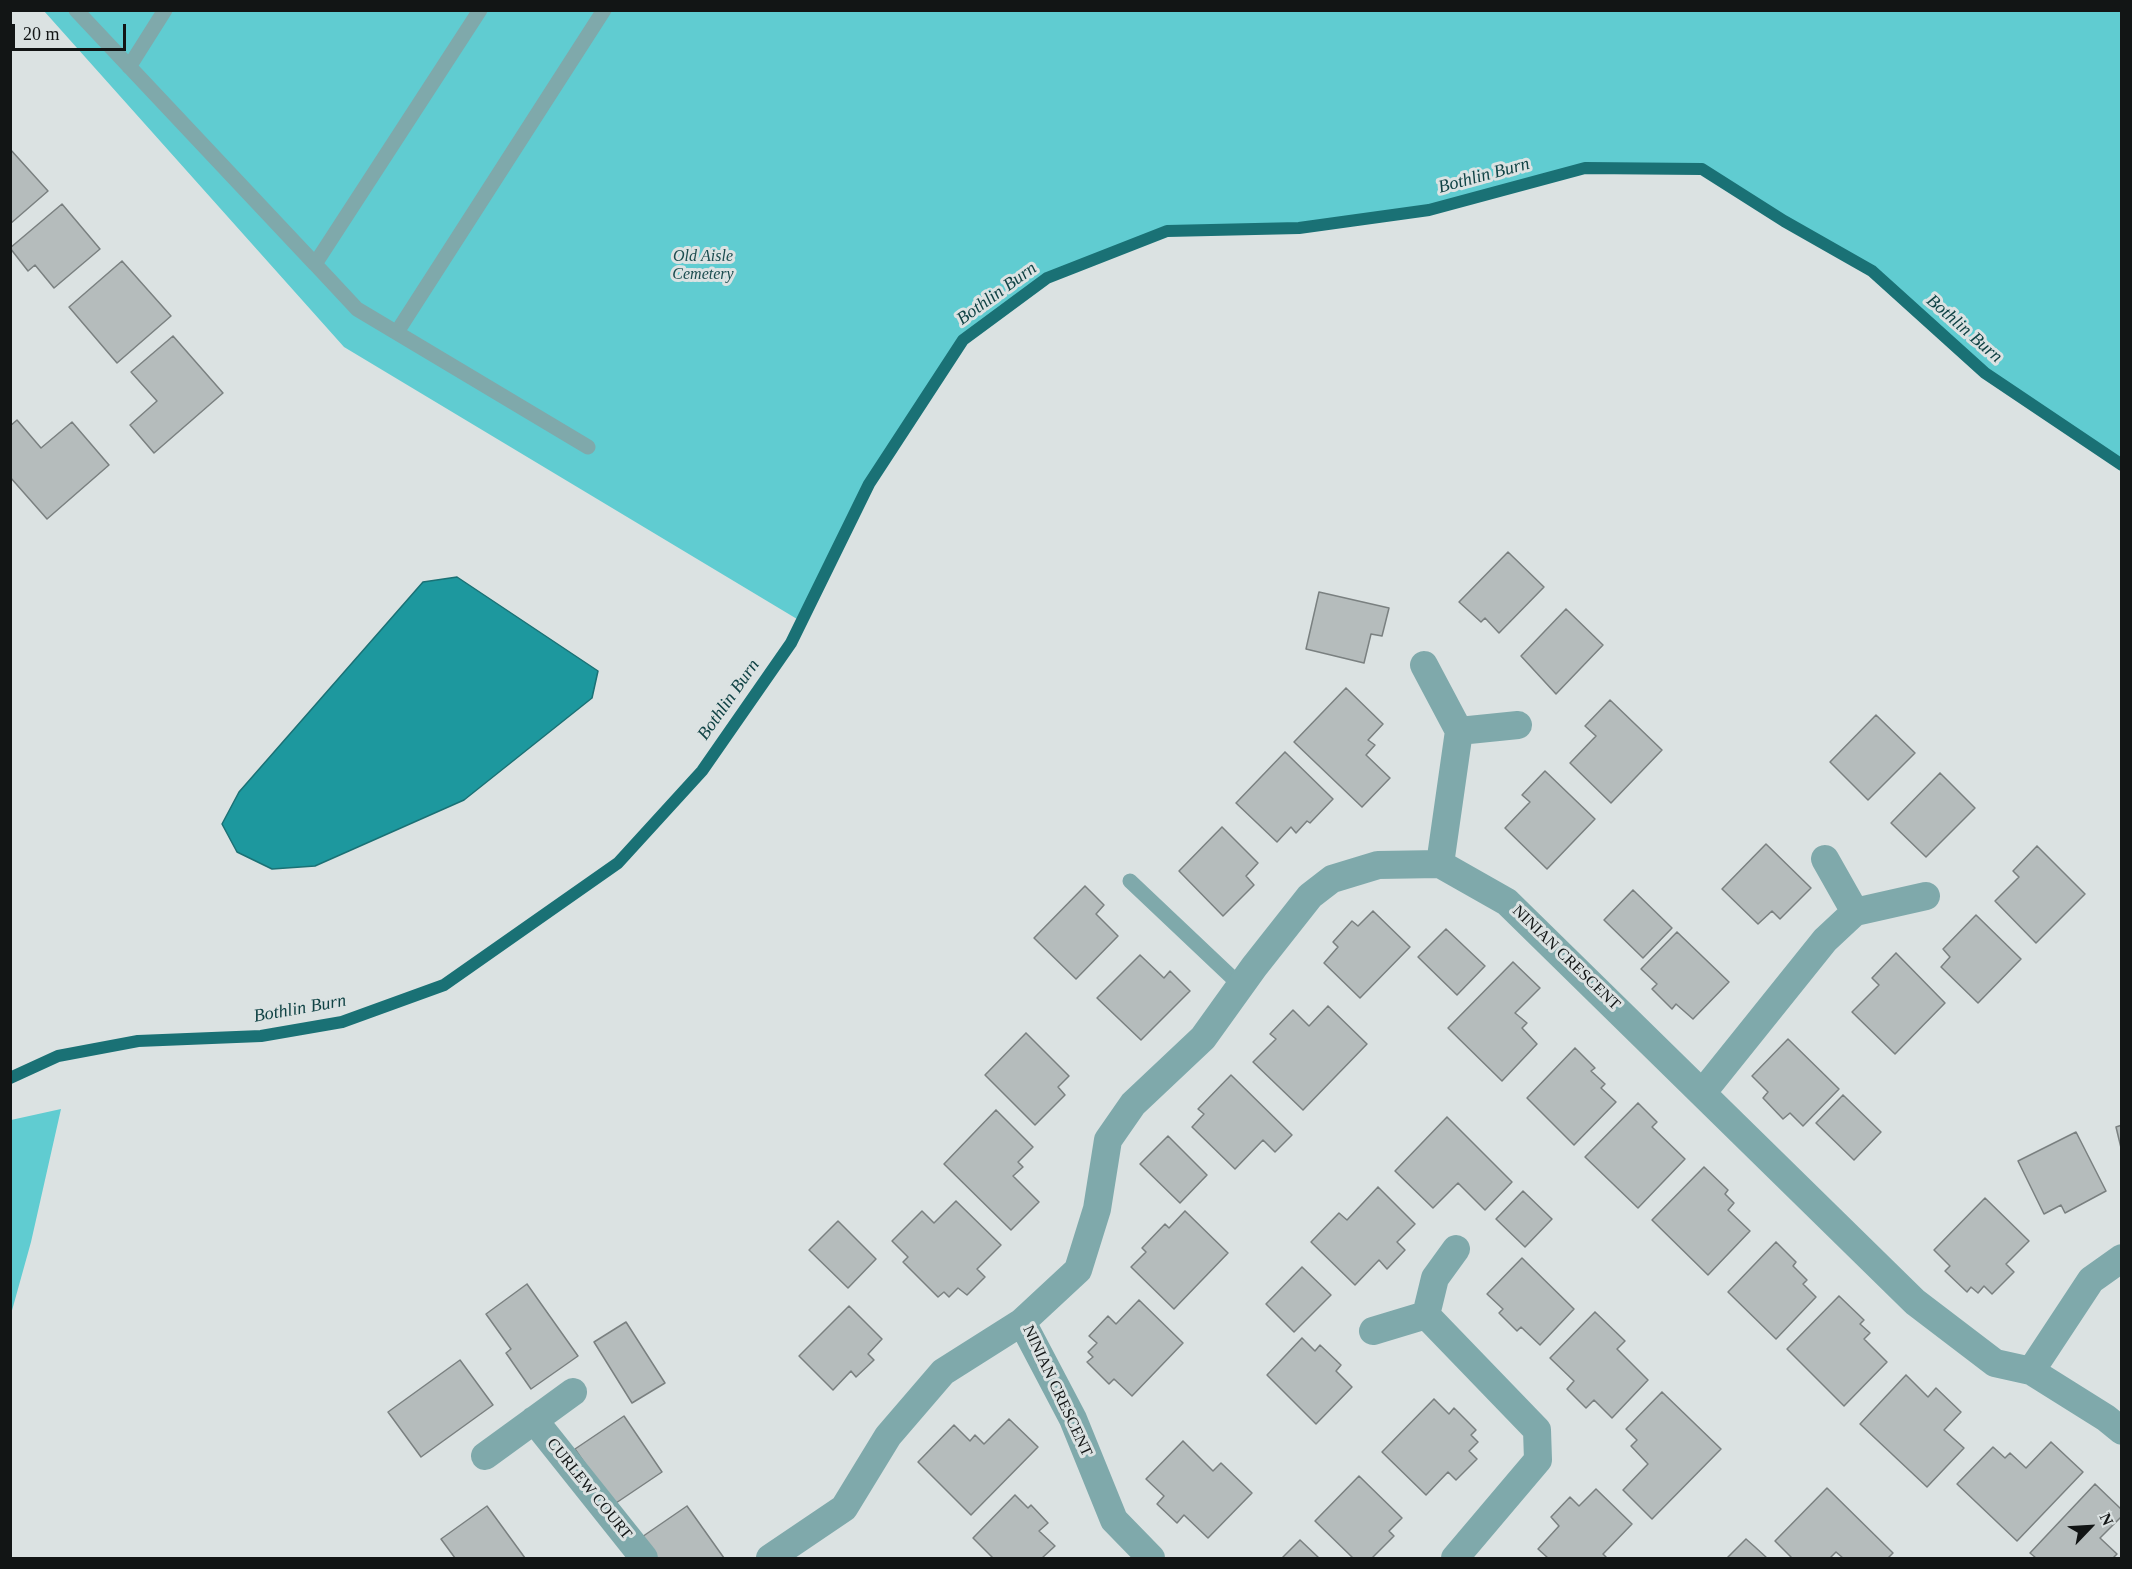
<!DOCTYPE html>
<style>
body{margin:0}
#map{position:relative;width:2132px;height:1569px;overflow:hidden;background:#dbe2e2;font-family:Georgia,serif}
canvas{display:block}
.frame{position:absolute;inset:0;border:12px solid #121515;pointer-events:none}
.north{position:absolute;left:2060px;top:1497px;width:60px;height:60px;-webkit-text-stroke:4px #dbe2e2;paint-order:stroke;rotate:65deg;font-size:16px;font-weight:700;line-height:24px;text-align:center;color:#121515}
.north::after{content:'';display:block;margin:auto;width:21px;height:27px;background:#121515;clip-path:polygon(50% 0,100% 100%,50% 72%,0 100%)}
.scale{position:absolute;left:12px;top:24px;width:114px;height:27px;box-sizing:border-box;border:3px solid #121515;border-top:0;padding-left:8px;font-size:18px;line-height:21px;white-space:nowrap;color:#121515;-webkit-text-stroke:4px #dbe2e2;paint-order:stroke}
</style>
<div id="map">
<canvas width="2132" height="1569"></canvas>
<div class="frame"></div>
<div class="north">N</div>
<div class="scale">20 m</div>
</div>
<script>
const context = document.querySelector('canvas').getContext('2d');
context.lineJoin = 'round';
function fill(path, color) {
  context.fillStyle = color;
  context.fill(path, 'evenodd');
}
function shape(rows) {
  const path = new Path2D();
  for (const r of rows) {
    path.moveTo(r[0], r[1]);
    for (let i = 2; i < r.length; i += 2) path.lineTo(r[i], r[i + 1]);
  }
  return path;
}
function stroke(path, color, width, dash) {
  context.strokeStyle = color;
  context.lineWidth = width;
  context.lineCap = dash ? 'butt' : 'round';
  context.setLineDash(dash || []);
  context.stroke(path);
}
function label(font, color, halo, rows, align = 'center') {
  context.font = font + ' Georgia,serif';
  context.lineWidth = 6;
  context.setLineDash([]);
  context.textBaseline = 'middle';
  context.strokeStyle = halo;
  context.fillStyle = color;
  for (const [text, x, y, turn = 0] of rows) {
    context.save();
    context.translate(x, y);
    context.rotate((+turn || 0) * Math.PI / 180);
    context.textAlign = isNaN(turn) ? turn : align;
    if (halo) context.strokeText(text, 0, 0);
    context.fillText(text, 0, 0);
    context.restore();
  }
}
fill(shape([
 [44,11,2121,11,2121,462,1985,373,1872,271,1702,169,1585,168,1429,210,1299,228,1167,231,1047,278,963,340,869,484,802,622,344,347],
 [61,1109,31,1242,11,1314,11,1120]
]), '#60ccd1');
const water = shape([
 [457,577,598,671,592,698,464,800,315,866,272,869,237,852,222,824,239,792,423,582,457,577]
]);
fill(water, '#1d989e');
stroke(water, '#1a7175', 1.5);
stroke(shape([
 [10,1078,58,1056,138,1041,261,1036,342,1022,444,985,618,863,702,771,791,643,869,484,963,340,1047,278,1167,231,1299,228,1429,210,1585,168,1702,169,1784,221,1872,271,1985,373,2122,465]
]), '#1a7175', 12);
const building = shape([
 [10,149,48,191,10,224,10,149],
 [62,204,100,249,54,288,35,265,28,271,10,248,62,204],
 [122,261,171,316,117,363,69,307,122,261],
 [173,336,223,393,154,453,130,425,157,401,131,372,173,336],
 [17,420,41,448,72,422,109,465,47,519,10,477,10,426,17,420],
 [1508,552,1544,587,1499,633,1485,618,1481,622,1459,602,1508,552],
 [1319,592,1389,608,1382,636,1371,634,1364,663,1306,649,1319,592],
 [1566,609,1603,645,1556,694,1521,656,1566,609],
 [1346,688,1383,724,1368,740,1375,745,1366,755,1390,778,1362,807,1294,742,1346,688],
 [1610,700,1662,750,1611,803,1570,763,1596,736,1585,726,1610,700],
 [1876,715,1915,753,1868,800,1830,762,1876,715],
 [1285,752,1333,799,1310,823,1307,821,1296,833,1291,827,1277,842,1236,803,1285,752],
 [1545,771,1595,819,1547,869,1505,828,1530,802,1522,795,1545,771],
 [1940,773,1975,808,1926,857,1891,823,1940,773],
 [1222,827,1258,863,1246,876,1254,885,1223,916,1179,871,1222,827],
 [1766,844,1811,888,1780,919,1772,911,1758,924,1722,889,1766,844],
 [2037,846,2085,894,2036,943,1995,901,2019,877,2013,871,2037,846],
 [1085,886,1104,905,1096,914,1118,936,1076,979,1034,938,1085,886],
 [1633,890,1672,928,1643,958,1604,920,1633,890],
 [1373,911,1410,947,1360,998,1324,963,1338,947,1333,942,1352,921,1358,926,1373,911],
 [1976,915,2021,959,1978,1003,1941,967,1950,957,1943,949,1976,915],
 [1446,929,1485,966,1457,995,1418,957,1446,929],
 [1677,932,1729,982,1693,1019,1676,1004,1672,1009,1652,989,1657,984,1641,969,1677,932],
 [1896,953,1945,1003,1895,1054,1852,1012,1879,985,1872,978,1896,953],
 [1140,955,1164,978,1170,971,1190,991,1141,1040,1097,998,1140,955],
 [1513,962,1540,988,1515,1013,1527,1023,1522,1028,1537,1044,1502,1081,1448,1028,1513,962],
 [1328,1006,1367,1044,1303,1110,1253,1062,1276,1039,1270,1034,1293,1010,1309,1026,1328,1006],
 [1026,1033,1069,1076,1058,1087,1065,1095,1035,1125,985,1075,1026,1033],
 [1788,1039,1839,1089,1803,1126,1790,1113,1783,1119,1763,1098,1768,1092,1752,1076,1788,1039],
 [1575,1048,1595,1068,1591,1071,1605,1084,1601,1088,1616,1102,1574,1145,1527,1098,1575,1048],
 [1231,1075,1292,1135,1275,1152,1263,1140,1235,1169,1192,1127,1204,1114,1198,1109,1231,1075],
 [1843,1095,1881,1132,1854,1160,1816,1123,1843,1095],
 [1638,1103,1657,1122,1652,1127,1685,1159,1638,1208,1585,1157,1638,1103],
 [996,1110,1033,1147,1018,1162,1023,1167,1013,1176,1039,1202,1011,1230,944,1164,996,1110],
 [1447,1117,1512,1182,1485,1210,1458,1183,1433,1208,1395,1171,1447,1117],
 [2122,1125,2122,1152,2116,1127,2122,1125],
 [2076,1132,2106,1191,2065,1213,2061,1205,2044,1214,2018,1161,2076,1132],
 [1168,1136,1207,1175,1180,1203,1140,1164,1168,1136],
 [1704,1167,1728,1190,1725,1194,1734,1203,1728,1210,1750,1231,1708,1275,1652,1220,1704,1167],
 [1378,1187,1415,1224,1397,1242,1405,1250,1387,1269,1379,1260,1355,1285,1311,1242,1339,1213,1347,1220,1378,1187],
 [1523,1191,1552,1219,1525,1247,1496,1219,1523,1191],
 [1985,1198,2029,1241,2006,1264,2014,1272,1992,1294,1984,1286,1978,1293,1971,1287,1967,1292,1945,1271,1950,1266,1934,1250,1985,1198],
 [956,1201,1001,1245,977,1269,985,1277,967,1295,958,1288,949,1297,944,1292,938,1297,903,1262,908,1257,892,1241,922,1211,934,1223,956,1201],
 [1185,1211,1228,1253,1174,1309,1131,1267,1146,1252,1142,1248,1165,1224,1169,1228,1185,1211],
 [838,1221,876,1259,848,1288,809,1250,838,1221],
 [1776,1242,1796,1262,1793,1266,1807,1280,1803,1284,1816,1297,1776,1339,1728,1292,1776,1242],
 [1522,1258,1574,1309,1540,1345,1521,1327,1517,1331,1499,1313,1503,1309,1487,1294,1522,1258],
 [1302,1267,1331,1295,1294,1332,1266,1304,1302,1267],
 [527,1284,578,1356,531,1389,506,1353,511,1349,486,1314,527,1284],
 [1839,1296,1864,1320,1860,1324,1870,1333,1864,1339,1887,1362,1844,1406,1787,1349,1839,1296],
 [1139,1300,1183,1343,1132,1396,1114,1379,1109,1384,1087,1362,1093,1357,1088,1352,1097,1343,1089,1336,1108,1316,1116,1324,1139,1300],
 [849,1306,882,1339,868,1354,874,1360,856,1377,851,1371,833,1390,799,1356,849,1306],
 [1595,1312,1625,1341,1617,1349,1648,1380,1612,1418,1594,1400,1586,1408,1567,1389,1574,1381,1550,1358,1595,1312],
 [626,1322,665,1383,632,1403,594,1342,626,1322],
 [1302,1338,1315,1351,1320,1345,1341,1365,1336,1371,1352,1387,1316,1424,1267,1375,1302,1338],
 [460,1360,493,1405,421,1457,388,1412,460,1360],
 [1906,1375,1928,1397,1936,1388,1961,1412,1944,1430,1964,1448,1927,1487,1860,1424,1906,1375],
 [1662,1392,1721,1449,1652,1519,1623,1490,1648,1464,1631,1446,1637,1440,1626,1429,1662,1392],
 [1434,1399,1449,1414,1454,1408,1476,1430,1471,1435,1478,1442,1469,1451,1477,1459,1456,1480,1448,1472,1426,1495,1382,1452,1434,1399],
 [624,1416,662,1472,613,1505,575,1449,624,1416],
 [1009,1419,1038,1447,971,1515,918,1462,954,1425,970,1441,975,1435,984,1444,1009,1419],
 [1183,1441,1213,1471,1221,1463,1252,1493,1208,1538,1184,1515,1177,1523,1157,1504,1164,1496,1146,1479,1183,1441],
 [2051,1442,2083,1472,2017,1541,1957,1484,1993,1447,2005,1458,2010,1453,2026,1468,2051,1442],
 [1359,1476,1402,1518,1389,1531,1394,1536,1372,1558,1353,1558,1315,1521,1359,1476],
 [2095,1484,2122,1510,2122,1516,2100,1538,2117,1554,2113,1558,2036,1558,2030,1553,2095,1484],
 [1827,1488,1893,1553,1888,1558,1843,1558,1836,1552,1830,1558,1792,1558,1775,1541,1827,1488],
 [1596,1489,1632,1524,1603,1554,1607,1558,1548,1558,1538,1549,1559,1526,1551,1517,1570,1497,1579,1506,1596,1489],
 [1015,1495,1028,1508,1031,1505,1048,1523,1039,1531,1055,1546,1042,1558,993,1558,973,1538,1015,1495],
 [487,1506,525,1558,455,1558,441,1539,487,1506],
 [687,1506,724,1558,653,1558,639,1539,687,1506],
 [1746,1539,1755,1547,1767,1558,1727,1558,1746,1539],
 [1300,1540,1319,1558,1282,1558,1300,1540]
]);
fill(building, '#b5bcbc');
stroke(building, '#7a8080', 1.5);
stroke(shape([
 [76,10,315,264,480,10],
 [129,67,165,10],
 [315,264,357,309,588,447],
 [397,332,604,10],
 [1130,881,1241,986]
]), '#7fa9ab', 15);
stroke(shape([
 [1424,665,1459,731,1440,864],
 [1459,731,1518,725],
 [1825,859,1855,912],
 [1703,1092,1825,940,1855,912,1926,896],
 [1022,1322,1073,1419,1114,1520,1151,1558],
 [1373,1331,1426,1315],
 [2031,1371,2091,1280,2122,1258],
 [534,1420,644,1558],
 [485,1456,573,1392],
 [770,1558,844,1508,888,1436,943,1372,1022,1322,1078,1270,1097,1209,1108,1140,1133,1104,1203,1038,1254,967,1310,896,1332,879,1378,865,1440,864,1507,902,1915,1302,1995,1363,2031,1371,2106,1418,2122,1431],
 [1455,1558,1538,1460,1537,1430,1426,1315,1435,1278,1456,1249]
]), '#7fa9ab', 28);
label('italic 16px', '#1b4c4f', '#dbe2e2', [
 ["Old Aisle",703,257],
 ["Cemetery",703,275]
]);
label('16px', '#121515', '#dbe2e2', [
 ["NINIAN CRESCENT",1566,958,44],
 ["NINIAN CRESCENT",1057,1391,65],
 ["CURLEW COURT",589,1489,51]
]);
label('italic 18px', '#0f4244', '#dbe2e2', [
 ["Bothlin Burn",1484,176,-15],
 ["Bothlin Burn",997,294,-36],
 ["Bothlin Burn",1964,329,41],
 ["Bothlin Burn",729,700,-55],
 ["Bothlin Burn",300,1009,-10]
]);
</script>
